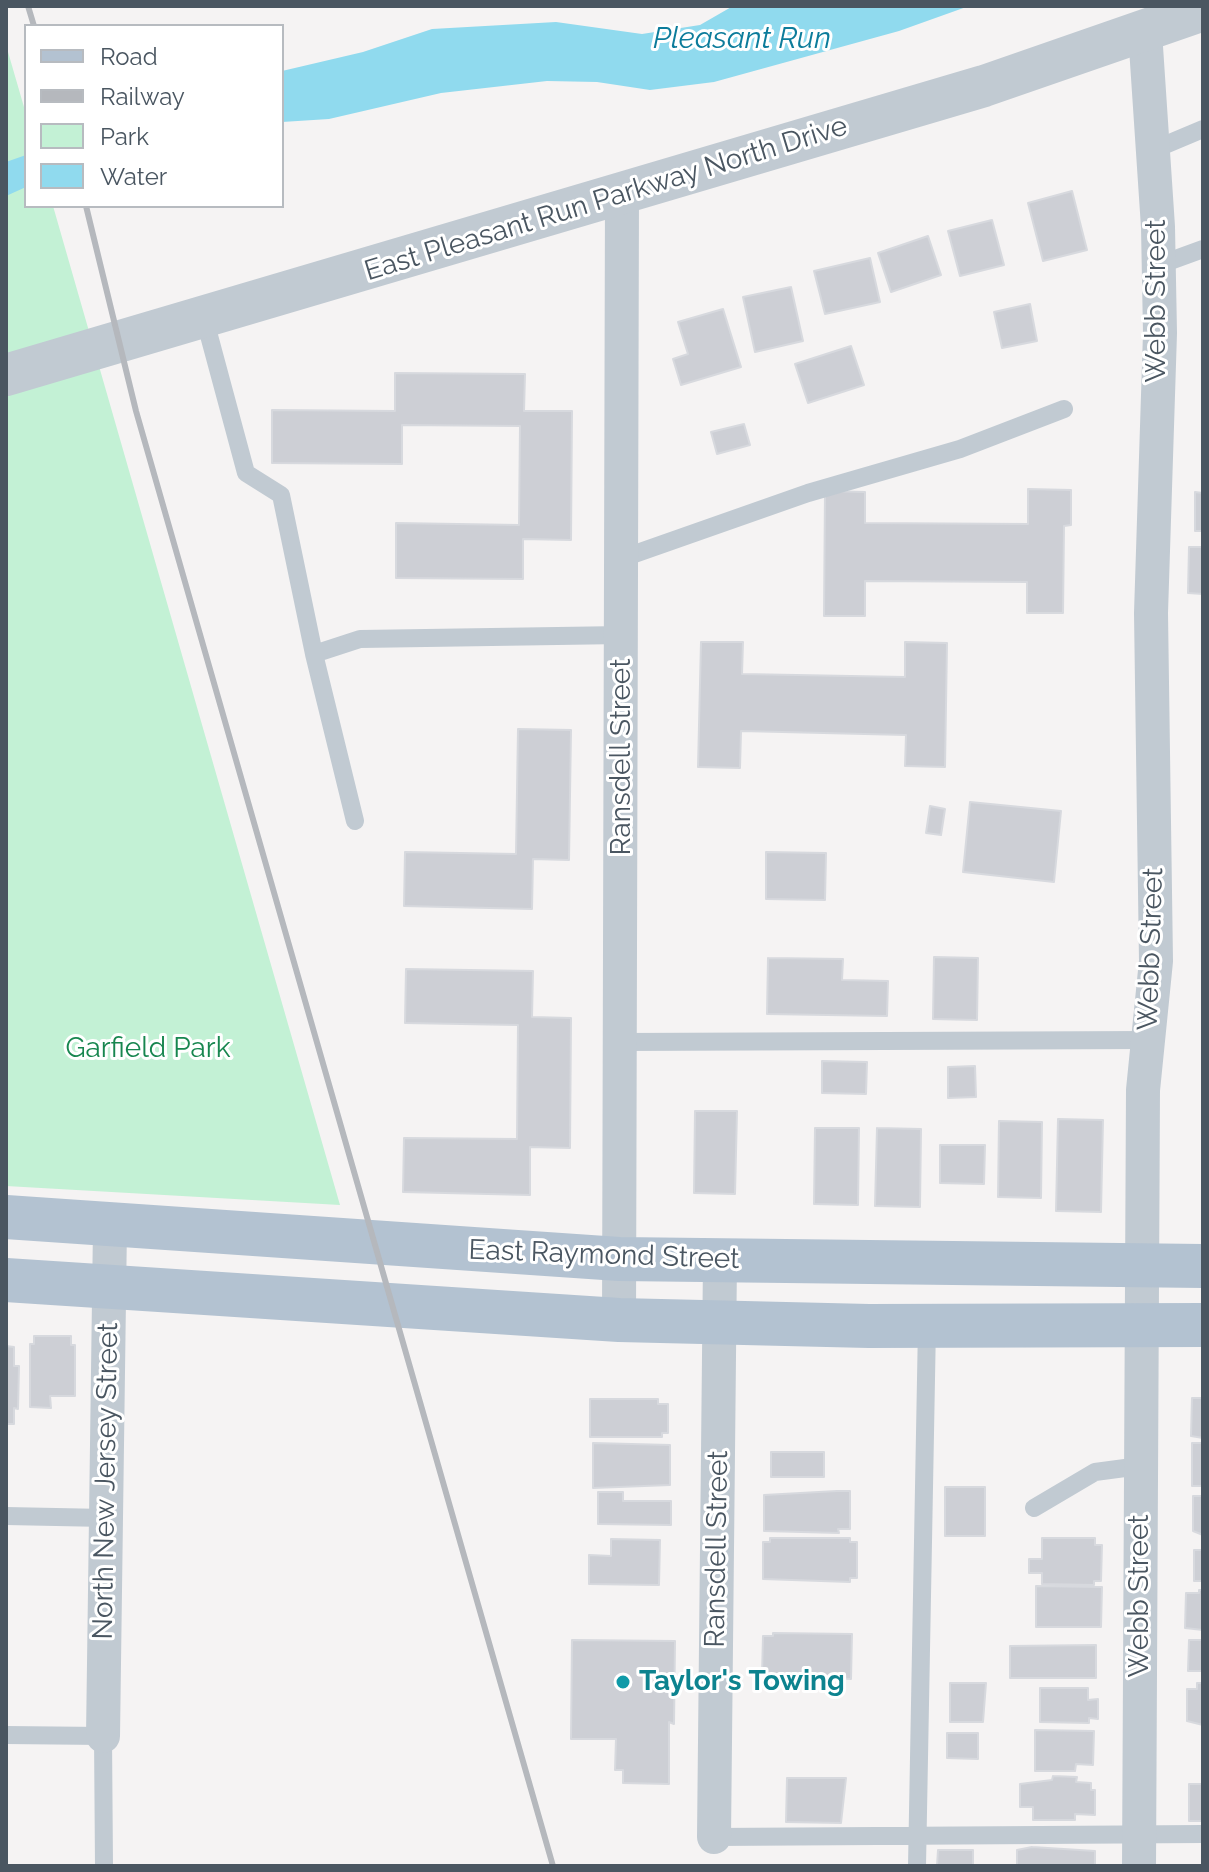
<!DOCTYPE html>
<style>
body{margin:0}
#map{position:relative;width:1209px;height:1872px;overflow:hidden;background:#f5f3f3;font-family:Raleway,sans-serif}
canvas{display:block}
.frame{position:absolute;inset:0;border:8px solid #4a5661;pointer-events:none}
.legend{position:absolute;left:24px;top:24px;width:260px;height:184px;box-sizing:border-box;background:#fff;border:2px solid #b7bbc0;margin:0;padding:10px 14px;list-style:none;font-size:24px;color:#4a5661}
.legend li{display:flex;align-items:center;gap:16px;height:40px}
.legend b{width:40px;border:2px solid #b7bbc0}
</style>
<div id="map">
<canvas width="1209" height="1872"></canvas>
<div class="frame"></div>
<ul class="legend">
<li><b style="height:10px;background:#b3c2d1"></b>Road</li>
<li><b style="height:10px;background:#b5b8bd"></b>Railway</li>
<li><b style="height:22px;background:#c3f1d5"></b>Park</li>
<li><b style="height:22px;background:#90daee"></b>Water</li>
</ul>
</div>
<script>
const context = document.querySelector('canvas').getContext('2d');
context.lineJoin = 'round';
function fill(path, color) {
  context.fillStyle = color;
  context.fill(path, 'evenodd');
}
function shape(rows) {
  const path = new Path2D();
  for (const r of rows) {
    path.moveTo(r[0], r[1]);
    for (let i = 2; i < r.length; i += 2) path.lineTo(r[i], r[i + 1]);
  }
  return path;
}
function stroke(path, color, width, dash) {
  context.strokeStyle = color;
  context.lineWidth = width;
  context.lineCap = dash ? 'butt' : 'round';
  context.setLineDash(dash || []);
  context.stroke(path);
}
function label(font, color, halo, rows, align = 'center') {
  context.font = font + ' Raleway,sans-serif';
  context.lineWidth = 6;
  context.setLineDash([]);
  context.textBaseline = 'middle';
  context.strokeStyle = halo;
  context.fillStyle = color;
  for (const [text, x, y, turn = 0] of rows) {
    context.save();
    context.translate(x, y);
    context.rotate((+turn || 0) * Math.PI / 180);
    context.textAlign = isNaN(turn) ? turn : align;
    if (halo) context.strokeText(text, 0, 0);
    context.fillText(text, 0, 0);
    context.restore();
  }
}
fill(shape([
 [6,45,26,114,26,206,53,206,340,1205,6,1186]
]), '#c3f1d5');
fill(shape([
 [733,6,969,6,899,31,714,82,650,90,597,82,547,81,441,93,329,119,282,122,282,71,363,52,432,29,556,22,642,34,700,25],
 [26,155,26,187,6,196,6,162]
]), '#90daee');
const building = shape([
 [1072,191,1087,250,1043,261,1028,203,1072,191],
 [992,220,1004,265,960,276,948,231,992,220],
 [928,236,941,275,891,292,878,253,928,236],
 [870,258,880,302,825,314,814,271,870,258],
 [791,287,803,341,755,352,743,297,791,287],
 [1030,304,1037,341,1002,348,994,312,1030,304],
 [723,309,741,367,681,385,673,359,688,354,678,322,723,309],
 [851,346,864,385,808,403,795,364,851,346],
 [395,373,525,374,524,411,572,411,571,540,523,539,523,579,396,578,396,523,519,525,520,426,402,425,402,464,272,463,272,410,395,411,395,373],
 [744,424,750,445,717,454,711,432,744,424],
 [1028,489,1071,490,1071,525,1064,526,1063,613,1027,613,1027,582,865,581,865,616,824,616,825,491,865,492,865,523,1028,524,1028,489],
 [1195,492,1203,493,1203,531,1195,531,1195,492],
 [1189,547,1203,547,1203,594,1188,593,1189,547],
 [701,642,743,642,742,674,905,677,905,642,947,643,945,767,905,766,906,735,741,731,740,768,698,767,701,642],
 [518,729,571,730,569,860,533,859,532,909,404,906,405,852,516,854,518,729],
 [970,802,1061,811,1054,882,963,872,970,802],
 [930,806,945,809,941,835,926,833,930,806],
 [766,852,826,853,825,900,766,899,766,852],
 [934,957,978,958,977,1020,933,1019,934,957],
 [768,958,843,959,842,980,888,981,887,1016,767,1014,768,958],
 [406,969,533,971,532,1017,571,1018,570,1148,530,1147,530,1195,403,1192,404,1138,517,1139,518,1025,405,1023,406,969],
 [822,1061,867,1062,866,1094,822,1093,822,1061],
 [975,1066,976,1097,948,1098,948,1067,975,1066],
 [695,1111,737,1111,735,1194,694,1193,695,1111],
 [1058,1119,1103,1120,1101,1212,1056,1211,1058,1119],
 [999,1121,1042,1122,1041,1198,998,1197,999,1121],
 [815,1128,859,1128,858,1205,814,1204,815,1128],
 [877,1128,921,1129,920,1207,875,1206,877,1128],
 [940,1145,985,1145,984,1184,940,1183,940,1145],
 [34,1336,71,1336,71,1345,75,1345,75,1396,50,1396,51,1408,30,1407,30,1344,34,1344,34,1336],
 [6,1346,14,1347,14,1366,19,1366,18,1409,14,1408,14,1424,6,1424,6,1346],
 [1192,1398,1203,1398,1203,1438,1191,1436,1192,1398],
 [590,1399,658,1399,658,1404,668,1404,668,1433,662,1433,662,1437,590,1437,590,1399],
 [593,1443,670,1445,670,1485,593,1488,593,1443],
 [1192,1443,1203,1443,1203,1486,1192,1486,1192,1443],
 [771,1452,824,1452,824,1477,771,1477,771,1452],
 [945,1487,985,1487,985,1536,945,1536,945,1487],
 [837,1491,850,1491,850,1529,838,1529,839,1533,764,1531,764,1495,837,1491],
 [598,1492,623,1492,623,1501,671,1501,671,1525,598,1524,598,1492],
 [1193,1496,1203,1496,1203,1535,1193,1531,1193,1496],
 [770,1538,850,1538,850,1542,857,1542,857,1578,850,1578,850,1582,763,1579,763,1542,770,1542,770,1538],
 [1042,1538,1095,1538,1095,1545,1102,1545,1101,1581,1094,1581,1094,1585,1042,1584,1042,1573,1029,1573,1029,1559,1042,1559,1042,1538],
 [611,1539,660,1540,659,1585,589,1584,589,1555,611,1556,611,1539],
 [1194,1550,1203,1550,1203,1581,1194,1581,1194,1550],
 [1036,1586,1102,1587,1101,1627,1036,1627,1036,1586],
 [1199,1590,1203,1590,1203,1630,1185,1628,1186,1593,1199,1593,1199,1590],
 [773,1633,852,1634,851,1679,762,1675,763,1636,773,1636,773,1633],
 [572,1640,675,1641,674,1724,669,1722,669,1784,623,1783,623,1770,615,1770,616,1739,571,1739,572,1640],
 [1189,1640,1203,1640,1203,1671,1188,1671,1189,1640],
 [1096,1645,1096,1678,1010,1678,1010,1646,1096,1645],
 [950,1683,986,1683,983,1722,950,1722,950,1683],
 [1197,1683,1203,1683,1203,1725,1187,1721,1187,1689,1197,1689,1197,1683],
 [1040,1688,1088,1688,1088,1700,1098,1699,1098,1719,1089,1718,1089,1723,1040,1722,1040,1688],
 [1035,1730,1094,1731,1093,1765,1076,1764,1075,1771,1035,1771,1035,1730],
 [947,1733,978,1733,978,1759,947,1758,947,1733],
 [1053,1776,1077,1777,1076,1782,1091,1783,1091,1790,1095,1790,1095,1815,1075,1814,1075,1820,1033,1820,1033,1807,1020,1807,1020,1784,1052,1780,1053,1776],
 [787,1778,846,1778,841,1823,786,1822,787,1778],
 [1189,1784,1203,1784,1203,1821,1189,1821,1189,1784],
 [1032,1847,1095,1851,1095,1866,1017,1866,1017,1850,1032,1847],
 [938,1850,973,1850,973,1866,937,1866,938,1850]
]);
fill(building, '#cdcfd5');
stroke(building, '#d7d9de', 2);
stroke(shape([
 [1153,150,1203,129],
 [1159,265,1203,249],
 [204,317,246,473,281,495,314,654,360,639,623,635],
 [623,558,808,493,960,449,1064,409],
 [314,654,355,821],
 [621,1042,1149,1040],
 [1034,1508,1095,1472,1140,1466],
 [6,1516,106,1518],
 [6,1735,103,1736,104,1866],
 [714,1837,1203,1834],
 [917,1866,927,1325]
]), '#c1cad2', 18);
stroke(shape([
 [619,1320,622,195],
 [103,1736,110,1226],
 [714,1837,720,1260],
 [1139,1866,1143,1090,1156,961,1151,613,1160,333,1158,227,1145,32]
]), '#c1cad2', 34);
stroke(shape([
 [6,375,984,86,1203,10]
]), '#c1cad2', 42);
stroke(shape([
 [6,1217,619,1259,1203,1266],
 [6,1280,619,1320,869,1326,1203,1325]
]), '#b3c2d1', 44);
stroke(shape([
 [28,6,34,26],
 [86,206,136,411,553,1866]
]), '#b5b8bd', 6);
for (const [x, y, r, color] of [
 [623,1682,8,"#0f9aa8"]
]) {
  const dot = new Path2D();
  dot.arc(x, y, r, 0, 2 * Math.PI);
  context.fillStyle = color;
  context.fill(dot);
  stroke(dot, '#fff', 3);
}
label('28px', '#4a5661', '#fff', [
 ["East Pleasant Run Parkway North Drive",606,199,-17],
 ["Webb Street",1157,301,-90],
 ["Ransdell Street",622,757,-90],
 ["Webb Street",1151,949,-88],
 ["East Raymond Street",604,1255,2],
 ["North New Jersey Street",106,1481,-89],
 ["Ransdell Street",717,1549,-89],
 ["Webb Street",1140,1596,-90]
]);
label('28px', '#17864f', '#fff', [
 ["Garfield Park",148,1049]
]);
label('bold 28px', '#0d838f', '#fff', [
 ["Taylor's Towing",639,1682]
], 'left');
label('italic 30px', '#0c7c9b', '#fff', [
 ["Pleasant Run",742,39]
]);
</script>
